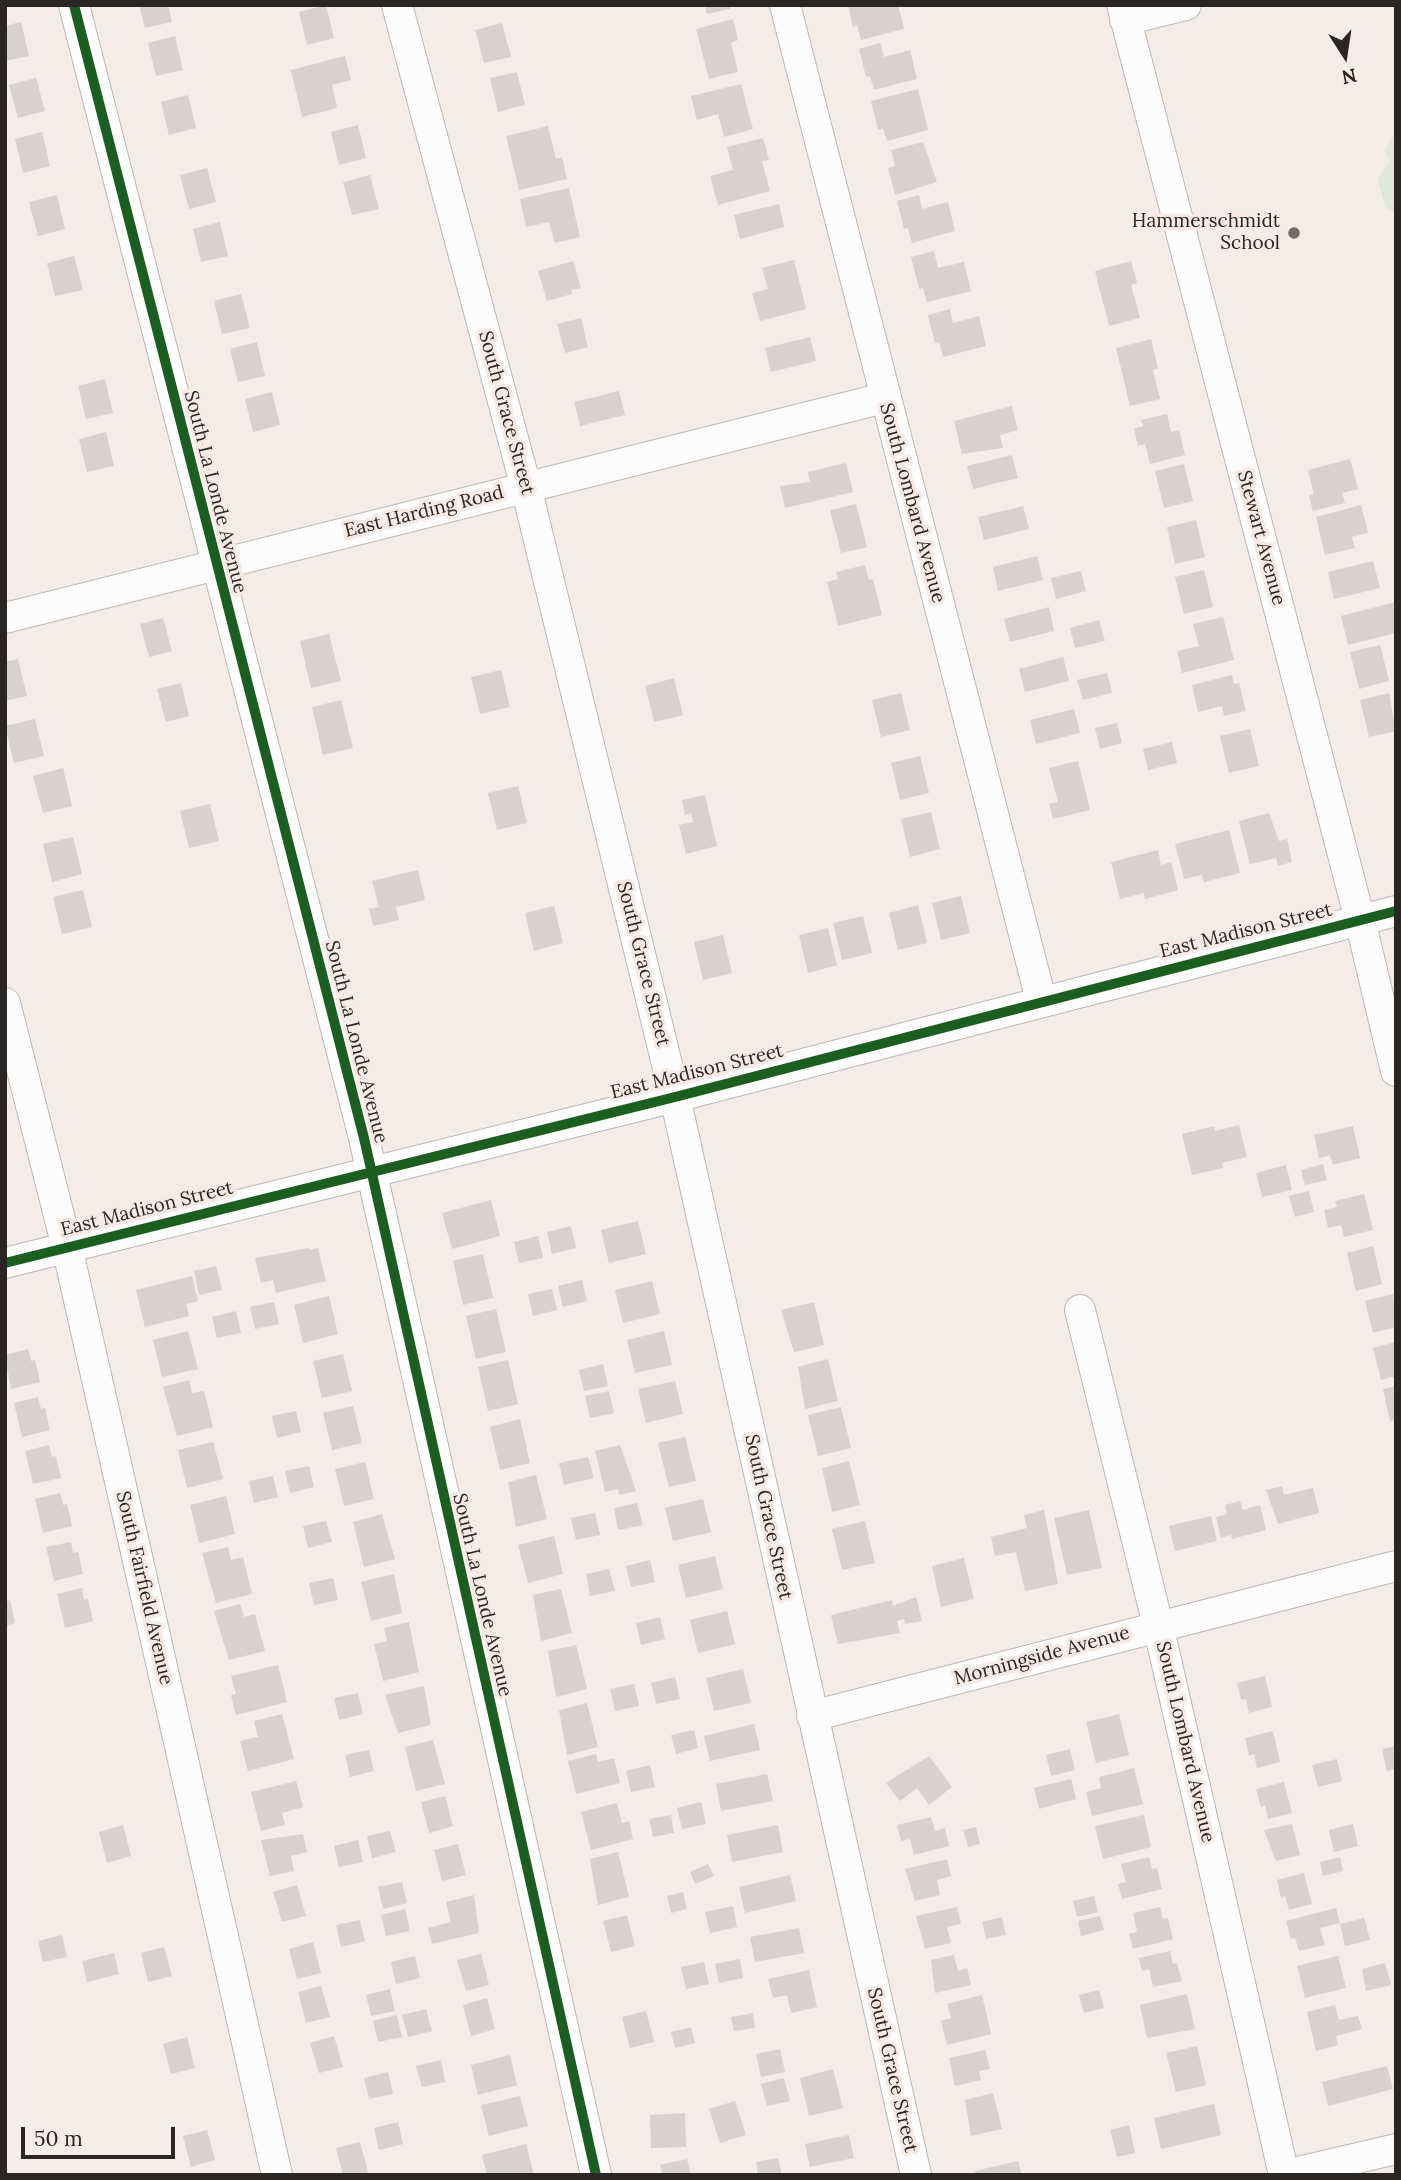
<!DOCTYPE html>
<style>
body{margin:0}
#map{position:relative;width:1401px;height:2180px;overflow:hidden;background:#f3ece9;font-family:Lora,serif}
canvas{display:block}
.frame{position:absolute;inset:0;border:7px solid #2a2624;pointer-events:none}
.north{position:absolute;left:1310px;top:21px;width:70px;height:70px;-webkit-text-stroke:5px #f7eae5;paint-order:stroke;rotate:168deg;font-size:19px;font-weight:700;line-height:28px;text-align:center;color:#2a2624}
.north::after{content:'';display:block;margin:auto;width:24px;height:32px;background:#2a2624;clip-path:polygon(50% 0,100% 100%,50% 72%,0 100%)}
.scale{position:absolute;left:21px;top:2127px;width:154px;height:32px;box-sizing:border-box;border:4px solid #2a2624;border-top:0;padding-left:9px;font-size:21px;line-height:24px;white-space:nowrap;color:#2a2624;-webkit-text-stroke:5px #f7eae5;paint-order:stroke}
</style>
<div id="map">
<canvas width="1401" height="2180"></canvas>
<div class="frame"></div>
<div class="north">N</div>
<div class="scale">50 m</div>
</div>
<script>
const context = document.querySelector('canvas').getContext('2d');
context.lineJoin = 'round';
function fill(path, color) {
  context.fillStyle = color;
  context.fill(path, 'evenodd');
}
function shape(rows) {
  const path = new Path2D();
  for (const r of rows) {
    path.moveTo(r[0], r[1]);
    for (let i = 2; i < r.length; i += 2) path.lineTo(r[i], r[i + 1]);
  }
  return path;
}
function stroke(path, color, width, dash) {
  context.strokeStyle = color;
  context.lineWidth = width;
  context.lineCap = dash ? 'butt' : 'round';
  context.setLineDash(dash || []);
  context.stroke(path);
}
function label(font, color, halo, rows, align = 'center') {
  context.font = font + ' Lora,serif';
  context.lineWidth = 7;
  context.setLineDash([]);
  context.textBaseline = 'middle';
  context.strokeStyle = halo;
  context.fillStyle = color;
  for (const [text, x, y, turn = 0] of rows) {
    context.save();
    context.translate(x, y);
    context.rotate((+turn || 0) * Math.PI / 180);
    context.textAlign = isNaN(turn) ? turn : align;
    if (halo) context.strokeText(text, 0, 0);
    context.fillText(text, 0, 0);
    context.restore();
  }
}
fill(shape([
 [1396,132,1396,214,1385,207,1378,179,1389,162,1385,149]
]), '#e0e8db');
fill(shape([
 [139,5,168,5,172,22,145,28],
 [326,5,334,38,307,45,299,12],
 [705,5,730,5,730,9,707,14],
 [848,5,898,5,904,29,861,40,857,25,853,27],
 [733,19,738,40,731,43,738,72,709,79,696,29],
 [21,22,29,56,5,61,5,26],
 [502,23,511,57,484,63,475,30],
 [175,36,183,70,156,76,148,43],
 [880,43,884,57,910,50,917,79,874,90,870,76,866,77,859,49],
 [345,56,351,80,332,85,337,108,302,117,291,70],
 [517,72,525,105,498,112,490,78],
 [36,78,45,111,18,118,9,85],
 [741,84,753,129,724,137,718,114,697,120,691,96],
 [918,89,928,130,887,141,883,128,878,130,871,101],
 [188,95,196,128,169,135,161,102],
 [358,125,366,158,339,165,331,132],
 [548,126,556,159,562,157,567,179,519,190,506,136],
 [42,132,50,166,23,173,15,139],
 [763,138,769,160,762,161,770,191,718,205,710,176,733,170,727,147],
 [923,142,937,182,895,195,888,168,895,166,891,150],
 [207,168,216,202,189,209,180,175],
 [370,175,379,209,352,215,343,182],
 [569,188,580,237,555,243,549,222,526,227,520,199],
 [57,195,65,229,38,236,29,202],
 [919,195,922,209,948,202,955,231,912,243,908,228,904,229,897,201],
 [779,204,784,227,740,239,734,215],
 [220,222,228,256,201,262,193,229],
 [934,251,938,268,964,262,971,291,927,302,923,288,919,289,911,257],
 [74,256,83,290,55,296,47,263],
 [794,260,806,309,760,321,752,293,768,289,762,268],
 [573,261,581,288,571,290,572,294,547,301,538,271],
 [1131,261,1137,283,1131,285,1140,318,1109,326,1095,271],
 [241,294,250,328,222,334,214,301],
 [950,309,953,323,979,316,986,346,943,357,939,342,935,343,928,315],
 [581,318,588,347,565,353,557,324],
 [810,337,816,361,771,372,765,348],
 [1151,339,1158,368,1153,370,1160,399,1130,406,1116,348],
 [257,342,265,376,238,382,230,349],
 [105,379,113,413,86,419,78,386],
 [619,391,625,415,580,426,574,402],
 [272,392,280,425,253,432,245,399],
 [1012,406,1018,430,1000,435,1003,448,962,454,954,421],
 [1167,414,1171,432,1179,430,1185,455,1150,464,1145,444,1138,446,1134,429,1143,426,1141,420],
 [106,432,114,466,87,472,79,439],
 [1012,455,1018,478,973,489,967,466],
 [1350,459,1358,489,1342,493,1345,503,1313,511,1309,496,1314,494,1308,470],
 [846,463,853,492,785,508,780,486,810,482,808,472],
 [1184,464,1193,501,1164,508,1155,471],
 [856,504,867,547,841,553,830,510],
 [1361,505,1368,533,1352,537,1355,548,1325,555,1316,517],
 [1023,506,1029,529,984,540,978,517],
 [1196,520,1205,557,1175,564,1167,527],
 [1037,556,1043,580,998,591,993,567],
 [1373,561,1380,588,1334,599,1328,572],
 [865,565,869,580,873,579,882,615,838,626,827,582,838,579,836,572],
 [1204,570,1213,607,1184,614,1175,577],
 [1081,571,1086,591,1056,599,1051,578],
 [1396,602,1396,633,1348,645,1341,616],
 [1049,607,1054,631,1010,642,1004,619],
 [1223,617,1234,660,1182,673,1177,651,1199,646,1193,624],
 [163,618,172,651,149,657,140,624],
 [1099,620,1105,641,1075,648,1070,628],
 [329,634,341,681,311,688,300,641],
 [1380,645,1389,681,1359,689,1350,652],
 [1063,657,1069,681,1025,692,1019,669],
 [18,659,27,696,5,701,5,662],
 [501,670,510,707,480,714,471,677],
 [1107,673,1112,693,1083,700,1077,680],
 [1232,675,1234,684,1239,683,1246,711,1224,716,1222,706,1198,712,1192,685],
 [674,678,683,715,654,722,645,686],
 [181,683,189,716,166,722,157,689],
 [901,693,910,730,881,737,872,700],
 [1389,693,1396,731,1369,737,1360,700],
 [341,700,353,748,323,755,312,707],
 [1074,709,1080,733,1036,744,1030,720],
 [35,719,44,756,14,763,5,726],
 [1117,723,1122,743,1100,749,1095,728],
 [1250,729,1259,766,1229,773,1220,736],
 [1172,742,1177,763,1148,770,1143,749],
 [920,756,929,793,900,800,891,763],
 [1078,761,1090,810,1053,819,1049,804,1058,802,1049,768],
 [63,768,72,806,43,813,33,776],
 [518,786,527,823,497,830,488,793],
 [705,795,717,846,686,854,679,825,693,822,691,813,685,815,682,800],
 [210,804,219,841,189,848,180,811],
 [931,812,940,849,910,857,901,819],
 [1269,813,1279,841,1287,839,1292,862,1278,866,1276,858,1250,864,1239,821],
 [1229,830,1240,873,1204,882,1202,875,1184,879,1175,844],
 [73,837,82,874,52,882,43,844],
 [1158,850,1161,865,1171,862,1178,890,1145,899,1144,893,1120,899,1111,862],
 [418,870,425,900,396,907,399,920,373,926,369,909,379,907,372,881],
 [83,890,92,927,62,934,53,897],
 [961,896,970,933,941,940,932,903],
 [918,905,927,943,898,950,889,913],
 [554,906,563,943,534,951,525,913],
 [863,916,872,953,842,960,833,923],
 [828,928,837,965,808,973,799,935],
 [723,935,732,973,703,980,694,942],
 [1239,1125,1247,1157,1222,1163,1223,1168,1192,1175,1182,1134,1214,1126,1215,1131],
 [1353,1126,1360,1158,1333,1165,1330,1155,1319,1158,1314,1135],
 [1323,1164,1327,1180,1305,1185,1301,1170],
 [1286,1165,1292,1190,1262,1197,1256,1173],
 [1309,1191,1314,1212,1295,1217,1289,1196],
 [1364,1194,1373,1230,1344,1237,1341,1225,1328,1228,1324,1210,1337,1207,1335,1201],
 [491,1200,500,1236,452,1249,442,1213],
 [638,1221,646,1254,609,1263,601,1230],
 [571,1226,576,1248,552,1254,547,1232],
 [538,1236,543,1258,519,1263,514,1242],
 [1373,1246,1382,1284,1356,1291,1347,1253],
 [309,1248,310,1250,318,1248,326,1281,276,1293,273,1280,261,1283,255,1258],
 [483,1254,493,1298,463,1305,453,1261],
 [216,1266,222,1290,199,1295,194,1271],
 [192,1276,198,1301,186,1304,189,1316,145,1327,136,1290],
 [582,1280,587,1301,563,1307,558,1286],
 [652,1281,660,1314,623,1323,615,1290],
 [552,1289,557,1310,533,1316,528,1294],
 [1393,1294,1396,1327,1373,1333,1365,1301],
 [329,1296,338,1334,303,1343,294,1305],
 [274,1302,279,1324,255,1329,250,1307],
 [814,1302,824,1345,794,1352,781,1310],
 [496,1309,506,1352,476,1359,466,1316],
 [236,1311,241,1333,217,1338,212,1317],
 [188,1331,198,1369,162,1377,153,1340],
 [664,1331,672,1365,635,1373,627,1340],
 [1396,1342,1396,1376,1381,1380,1373,1348],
 [28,1349,31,1361,35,1360,40,1382,11,1389,5,1355],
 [343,1354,352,1391,322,1398,313,1361],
 [828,1359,838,1401,805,1409,798,1367],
 [508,1360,518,1404,488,1411,478,1367],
 [603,1364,608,1386,584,1391,579,1370],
 [189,1380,192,1393,204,1391,213,1427,177,1436,163,1387],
 [675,1381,683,1414,646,1423,638,1389],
 [1396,1386,1396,1420,1390,1421,1383,1389],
 [609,1391,614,1413,590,1418,585,1396],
 [38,1397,41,1409,45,1408,50,1430,22,1437,14,1403],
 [353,1406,362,1443,332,1450,323,1413],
 [841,1407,851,1448,818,1456,808,1415],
 [296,1411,301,1432,277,1438,272,1416],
 [520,1419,530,1463,500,1470,490,1427],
 [685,1437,696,1481,669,1487,658,1443],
 [213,1442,223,1479,187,1488,178,1450],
 [49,1445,52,1457,56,1456,61,1478,33,1484,25,1451],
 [620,1445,636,1491,619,1495,618,1489,605,1492,595,1451],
 [588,1457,594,1478,564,1485,559,1463],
 [849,1461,860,1505,832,1512,822,1468],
 [365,1462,374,1499,344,1506,335,1469],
 [309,1466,314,1487,290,1493,285,1471],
 [536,1475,547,1519,516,1527,508,1482],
 [273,1476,278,1497,254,1503,249,1481],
 [1282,1486,1284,1495,1313,1488,1319,1513,1278,1524,1266,1490],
 [60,1493,63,1505,67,1504,72,1526,43,1533,35,1499],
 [226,1496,235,1534,199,1543,190,1505],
 [703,1499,711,1532,673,1541,665,1508],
 [1240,1501,1243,1510,1260,1505,1266,1530,1232,1539,1231,1535,1221,1538,1216,1517,1227,1514,1225,1505],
 [637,1503,643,1525,618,1530,614,1508],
 [1044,1510,1058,1584,1025,1591,1016,1552,995,1556,991,1537,1027,1528,1024,1515],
 [1089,1510,1102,1568,1067,1575,1054,1518],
 [595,1513,600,1535,576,1540,571,1518],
 [382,1514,395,1559,364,1567,353,1522],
 [1211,1516,1217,1541,1175,1551,1169,1526],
 [326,1521,332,1542,308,1548,303,1526],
 [865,1521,875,1563,842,1570,832,1529],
 [554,1536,563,1574,528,1583,518,1545],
 [71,1542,73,1553,78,1552,83,1574,54,1581,46,1547],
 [228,1547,231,1560,243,1557,252,1594,216,1603,202,1553],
 [715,1556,723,1589,686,1598,678,1565],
 [964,1558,974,1599,941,1607,932,1566],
 [650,1560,655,1582,631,1587,626,1566],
 [609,1569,615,1591,590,1596,586,1574],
 [394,1574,402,1613,371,1621,361,1582],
 [333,1578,338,1600,314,1605,309,1583],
 [82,1588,84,1600,88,1599,93,1621,65,1628,57,1594],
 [561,1589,572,1633,541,1641,533,1595],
 [916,1597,922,1621,905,1624,904,1619,897,1621,900,1633,838,1644,831,1615,892,1600,893,1606],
 [10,1600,15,1623,5,1626,5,1602],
 [240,1604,244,1617,255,1614,265,1651,229,1660,214,1611],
 [727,1611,735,1644,698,1653,690,1620],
 [660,1617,665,1639,641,1645,636,1623],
 [409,1622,419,1672,383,1681,374,1644,387,1641,384,1628],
 [576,1645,587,1689,556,1697,548,1651],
 [278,1665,287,1702,236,1715,231,1695,236,1694,231,1676],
 [743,1669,751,1703,714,1711,706,1678],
 [1265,1676,1272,1707,1249,1713,1246,1699,1241,1700,1237,1683],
 [675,1677,680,1699,656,1704,651,1683],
 [634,1684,639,1706,615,1711,610,1689],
 [424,1686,431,1725,398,1733,385,1695],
 [358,1693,363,1714,339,1720,334,1698],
 [587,1703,598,1747,567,1755,559,1710],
 [282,1714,294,1759,248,1771,240,1741,258,1737,254,1721],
 [1119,1714,1129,1755,1096,1763,1086,1722],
 [754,1724,760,1750,710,1761,704,1736],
 [694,1730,698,1748,676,1754,671,1735],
 [1273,1731,1280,1762,1257,1768,1254,1754,1249,1756,1245,1738],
 [433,1740,445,1784,416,1791,405,1747],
 [1396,1746,1396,1769,1387,1771,1382,1749],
 [1070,1749,1075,1770,1051,1776,1046,1755],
 [369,1750,374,1771,350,1777,345,1755],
 [596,1754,598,1762,614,1758,620,1783,576,1794,568,1761],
 [929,1756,952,1787,929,1805,917,1788,900,1801,886,1783],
 [1337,1759,1342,1781,1318,1787,1312,1765],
 [650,1765,655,1787,631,1792,626,1771],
 [1134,1768,1143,1804,1092,1816,1086,1792,1101,1788,1099,1777],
 [767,1774,773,1801,721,1811,716,1784],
 [1071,1779,1076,1799,1039,1809,1034,1788],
 [296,1781,303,1807,282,1813,285,1825,261,1831,251,1792],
 [1284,1782,1292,1813,1268,1819,1265,1805,1261,1807,1256,1789],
 [445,1796,453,1826,429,1833,421,1802],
 [701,1802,706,1824,682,1829,677,1808],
 [617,1803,622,1823,629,1821,633,1839,591,1850,581,1812],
 [671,1815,674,1833,653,1837,649,1819],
 [1144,1815,1151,1847,1103,1859,1095,1826],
 [931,1817,935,1831,945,1828,949,1846,914,1855,910,1839,901,1841,897,1825],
 [1292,1824,1300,1855,1276,1861,1264,1830],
 [1353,1824,1358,1846,1334,1852,1329,1830],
 [123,1825,131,1856,107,1863,99,1832],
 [778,1825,783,1852,732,1862,727,1835],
 [976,1827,980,1844,968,1847,963,1830],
 [390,1831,396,1852,372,1858,367,1836],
 [303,1834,307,1852,291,1856,294,1871,270,1876,261,1840],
 [358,1840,363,1862,339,1867,334,1846],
 [458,1844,466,1875,442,1881,434,1850],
 [618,1852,629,1897,598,1905,590,1859],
 [1149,1857,1152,1869,1157,1868,1162,1889,1122,1899,1118,1884,1126,1882,1121,1864],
 [1340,1857,1343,1871,1323,1876,1320,1862],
 [947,1859,951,1876,937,1880,940,1895,915,1901,905,1869],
 [708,1864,714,1876,695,1884,690,1872],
 [1304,1873,1312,1904,1289,1910,1285,1896,1281,1898,1277,1880],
 [790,1875,796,1901,745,1913,739,1887],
 [402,1882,407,1903,383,1909,378,1887],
 [297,1885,306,1916,282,1922,273,1892],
 [683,1892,687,1909,671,1913,667,1896],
 [474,1895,479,1933,432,1944,428,1928,451,1922,446,1902],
 [1094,1896,1098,1912,1077,1917,1073,1901],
 [733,1906,737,1927,710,1933,705,1912],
 [957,1907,961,1924,947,1927,951,1943,925,1949,916,1916],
 [1160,1907,1163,1919,1168,1918,1173,1939,1133,1949,1129,1934,1137,1932,1133,1913],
 [1336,1908,1340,1923,1320,1928,1325,1945,1299,1951,1295,1938,1291,1939,1286,1921],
 [405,1909,410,1931,386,1936,381,1915],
 [627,1915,635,1946,611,1952,603,1921],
 [1100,1916,1104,1930,1081,1936,1078,1921],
 [1002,1917,1006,1935,986,1939,982,1922],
 [1364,1918,1370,1940,1345,1946,1340,1924],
 [360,1920,365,1941,341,1947,336,1925],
 [799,1928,804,1953,755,1962,750,1937],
 [62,1935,67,1957,43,1962,38,1941],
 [313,1942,321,1973,297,1979,289,1949],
 [164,1947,172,1976,148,1982,141,1953],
 [1170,1951,1173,1964,1177,1963,1182,1981,1153,1987,1149,1969,1142,1971,1139,1958],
 [114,1953,119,1974,87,1982,82,1961],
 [481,1954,489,1985,466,1991,457,1960],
 [954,1955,958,1971,967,1968,971,1985,935,1993,931,1960],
 [415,1956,420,1978,396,1984,391,1962],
 [1338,1956,1346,1988,1305,1998,1297,1966],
 [740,1959,743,1978,719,1983,715,1964],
 [704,1962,709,1984,686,1989,681,1967],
 [1385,1963,1391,1985,1366,1991,1362,1969],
 [809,1970,817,2007,791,2013,787,1995,773,1998,768,1979],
 [321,1986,330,2017,306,2023,298,1992],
 [390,1989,395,2011,371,2016,366,1995],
 [1099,1990,1104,2008,1084,2013,1079,1995],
 [1187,1994,1195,2029,1147,2038,1140,2005],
 [982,1995,991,2034,947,2045,941,2021,951,2018,947,2004],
 [487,1998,495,2029,471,2036,463,2005],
 [1335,2005,1339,2020,1358,2016,1362,2029,1336,2036,1338,2045,1316,2051,1307,2012],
 [426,2009,432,2031,408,2037,402,2015],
 [646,2011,654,2042,630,2048,622,2017],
 [753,2013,755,2028,734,2031,731,2017],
 [397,2015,402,2037,378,2042,373,2021],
 [691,2027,695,2043,675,2048,671,2032],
 [334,2036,343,2067,319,2073,310,2043],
 [187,2037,195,2068,171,2074,163,2044],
 [1197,2046,1206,2085,1176,2092,1166,2053],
 [780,2049,785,2072,761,2077,756,2054],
 [985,2050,990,2069,979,2071,981,2080,955,2086,949,2058],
 [510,2055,517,2085,478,2095,471,2065],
 [441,2060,445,2082,422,2087,416,2066],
 [1387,2066,1393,2089,1328,2106,1322,2082],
 [833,2069,843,2108,809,2116,800,2078],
 [388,2072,393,2094,369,2099,364,2078],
 [784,2078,790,2101,767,2106,761,2084],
 [993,2093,1002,2129,971,2136,965,2100],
 [520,2096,528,2126,489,2136,481,2105],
 [735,2101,746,2135,720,2143,709,2109],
 [1214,2104,1221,2135,1161,2149,1154,2118],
 [685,2113,686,2147,651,2148,650,2115],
 [398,2122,403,2144,379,2150,374,2128],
 [1129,2125,1135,2153,1117,2157,1110,2130],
 [207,2130,215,2160,191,2167,183,2136],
 [849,2135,854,2158,810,2167,805,2144],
 [360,2142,368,2173,343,2175,336,2148],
 [526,2144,534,2175,487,2175,482,2155],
 [778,2158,782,2175,758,2175,756,2162],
 [687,2159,691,2175,663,2175,660,2165],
 [1018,2161,1022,2175,976,2175,975,2171]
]), '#d7d2cf');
const minor = shape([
 [74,5,364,1138,596,2175],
 [397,5,526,487,675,1097,916,2175],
 [785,5,1041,1000],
 [1122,5,1360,920,1396,1071],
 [1125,20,1186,5],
 [5,618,884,398],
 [5,1003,67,1247,277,2175],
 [5,1263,675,1097,1396,911],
 [1080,1310,1158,1625,1284,2175],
 [812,1716,1396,1566],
 [1285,2175,1396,2149]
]);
stroke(minor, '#bdb7b5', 32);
stroke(minor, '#fdfcfc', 30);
stroke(shape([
 [74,5,364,1138,596,2175],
 [5,1263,675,1097,1396,911]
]), '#1b5e20', 10);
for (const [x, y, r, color] of [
 [1294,233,7,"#706b69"]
]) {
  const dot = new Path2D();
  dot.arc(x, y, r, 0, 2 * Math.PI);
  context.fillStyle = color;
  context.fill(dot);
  stroke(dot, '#f7eae5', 2.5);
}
label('19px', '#2a2624', '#f7eae5', [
 ["Hammerschmidt",1280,222],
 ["School",1280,244]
], 'right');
label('19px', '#2a2624', '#f7eae5', [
 ["South Grace Street",506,413,75],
 ["South La Londe Avenue",215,492,76],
 ["South Lombard Avenue",912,503,75],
 ["East Harding Road",424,512,-14],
 ["Stewart Avenue",1261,538,75],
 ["East Madison Street",1246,931,-14],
 ["South Grace Street",643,964,76],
 ["South La Londe Avenue",356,1042,76],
 ["East Madison Street",697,1072,-14],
 ["East Madison Street",147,1209,-14],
 ["South Grace Street",768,1517,78],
 ["South Fairfield Avenue",144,1588,77],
 ["South La Londe Avenue",482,1595,77],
 ["Morningside Avenue",1042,1656,-15],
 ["South Lombard Avenue",1185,1742,77],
 ["South Grace Street",892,2070,77]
]);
</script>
